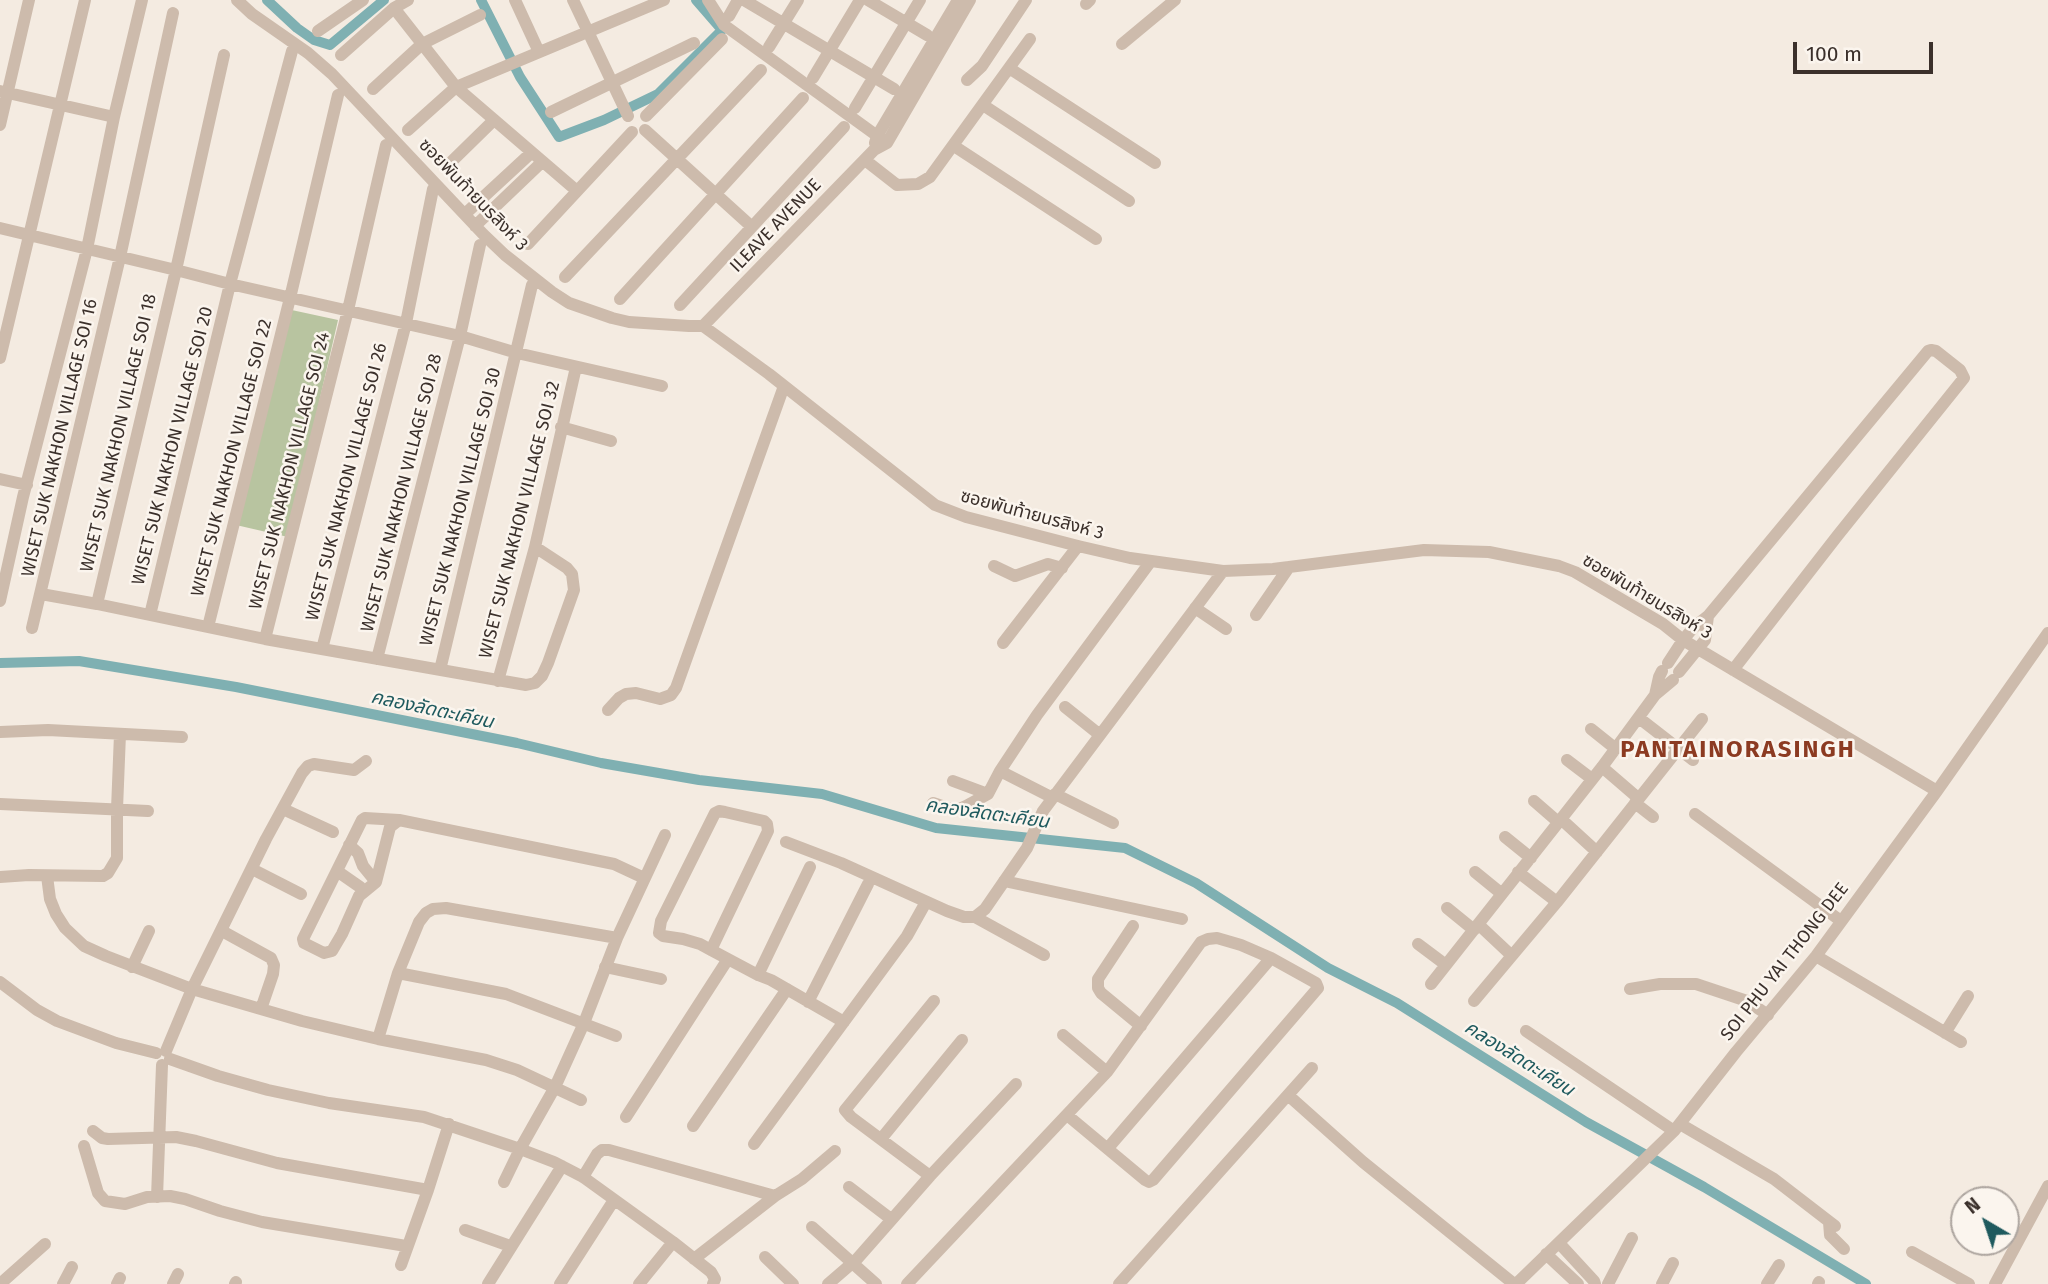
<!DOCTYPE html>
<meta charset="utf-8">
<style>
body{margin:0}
#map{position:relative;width:2048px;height:1284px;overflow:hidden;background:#f4ebe1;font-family:"Fira Sans",sans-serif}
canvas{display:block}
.north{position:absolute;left:1950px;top:1186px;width:70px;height:70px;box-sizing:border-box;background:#fbf5ee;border:2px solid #aea6a0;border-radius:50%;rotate:321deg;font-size:19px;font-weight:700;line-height:28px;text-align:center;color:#3b302b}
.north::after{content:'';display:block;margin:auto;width:24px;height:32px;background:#1f5a5e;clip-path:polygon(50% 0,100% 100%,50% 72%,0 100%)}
.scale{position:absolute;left:1793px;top:42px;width:140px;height:32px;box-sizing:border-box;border:4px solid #3b302b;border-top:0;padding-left:9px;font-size:21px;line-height:24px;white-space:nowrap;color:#3b302b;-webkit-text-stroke:5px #fbf5ee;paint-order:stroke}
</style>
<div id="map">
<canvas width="2048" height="1284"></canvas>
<div class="north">N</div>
<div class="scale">100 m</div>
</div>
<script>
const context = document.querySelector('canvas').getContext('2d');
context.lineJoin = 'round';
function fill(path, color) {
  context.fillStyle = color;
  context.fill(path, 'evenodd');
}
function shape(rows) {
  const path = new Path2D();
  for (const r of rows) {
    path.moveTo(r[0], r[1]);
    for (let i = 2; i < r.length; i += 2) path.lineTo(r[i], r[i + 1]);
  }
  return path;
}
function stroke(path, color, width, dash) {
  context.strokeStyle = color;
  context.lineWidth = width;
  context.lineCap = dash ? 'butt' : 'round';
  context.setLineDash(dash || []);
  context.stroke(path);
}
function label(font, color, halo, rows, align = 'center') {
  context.font = font + ' "Fira Sans","Noto Sans Thai",sans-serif';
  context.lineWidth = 5;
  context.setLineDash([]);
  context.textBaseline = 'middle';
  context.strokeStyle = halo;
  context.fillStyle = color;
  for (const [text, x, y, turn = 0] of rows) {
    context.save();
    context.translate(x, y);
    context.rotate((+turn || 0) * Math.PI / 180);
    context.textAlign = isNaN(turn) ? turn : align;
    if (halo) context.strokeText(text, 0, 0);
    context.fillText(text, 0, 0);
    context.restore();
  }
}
fill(shape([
 [287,309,338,320,288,537,236,525]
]), '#b8c4a0');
stroke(shape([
 [267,0,297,28,314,40,330,45,384,0],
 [481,0,520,77,559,137,604,120,658,94,722,30,696,0],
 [0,663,79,661,236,687,517,743,601,763,699,780,822,794,936,828,1125,848,1196,883,1328,968,1397,1003,1586,1122,1704,1187,1866,1284]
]), '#7fb0b2', 10);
stroke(shape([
 [237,0,252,14,308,53,332,74,483,234,505,255,552,292,569,303,612,318,629,322,689,326,703,326,769,374,935,505,966,517,1078,546,1130,558,1223,571,1273,569,1424,550,1489,552,1559,566,1575,572,1663,624,1683,640,1937,791],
 [515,0,539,52],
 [573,0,628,116],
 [708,0,724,25,887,143],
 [744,0,894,89],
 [868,0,927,35],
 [1086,4,1090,0],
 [394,8,456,87,577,191],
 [729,16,738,0],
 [318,31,363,0],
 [1122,44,1175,0],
 [769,47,798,0],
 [341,55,394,8,408,0],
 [1009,68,1155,163],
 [813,78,860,0],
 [967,80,982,66,1026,0],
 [373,89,422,44,480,15],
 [0,91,114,117],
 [983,105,1129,201],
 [855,108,920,0],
 [551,112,694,43],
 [646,116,722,39],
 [0,125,29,0],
 [408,130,456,87,664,0],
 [645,130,752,227],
 [875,143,877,136,958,0],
 [954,146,1096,239],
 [865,160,897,185,918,184,930,177,1030,39],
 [447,166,494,120],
 [465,214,531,153],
 [475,226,542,162],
 [0,228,176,270,230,284,460,336,517,353,662,386],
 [528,244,632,132],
 [565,277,761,70],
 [620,299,803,98],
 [680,305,844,127],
 [703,326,874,150,887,143,970,0],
 [0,358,85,0],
 [561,427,611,441],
 [0,479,27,485],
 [994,566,1015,576,1048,564,1062,568],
 [41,594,97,604,265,639,526,685,535,683,542,676,548,663,574,590,572,574,567,568,535,547],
 [0,601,23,497,87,249,114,117,142,0],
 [97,604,176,270,224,55],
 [1195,608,1226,629],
 [150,615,230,284,292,51],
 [1256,615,1289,567],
 [208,627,290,298,338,95],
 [32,628,120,257,173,13],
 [265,639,348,310,386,145],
 [1003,643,1078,546],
 [322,649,406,323,433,189],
 [377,659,460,336,480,245],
 [1668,663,1683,640,1693,628,1708,616,1928,351,1931,350,1936,351,1960,370,1964,378,1838,535,1733,670],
 [440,670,532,285],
 [1679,672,1705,640,1708,616],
 [498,681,535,547,576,367],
 [1655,695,1659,677,1662,671],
 [1065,707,1100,735],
 [608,710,619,698,626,694,636,693,660,699,671,695,676,688,784,386],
 [1639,718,1693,760],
 [1591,729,1616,749],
 [0,732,48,730,182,737],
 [1567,760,1592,779],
 [1602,767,1638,798],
 [1000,771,1037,715,1151,561],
 [953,781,988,794],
 [1055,794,1113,823],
 [1534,801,1557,821],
 [933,803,951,809,959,809,966,806,988,794,1000,771,1053,798],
 [1635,803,1653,817],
 [0,804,148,811],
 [283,809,333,832],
 [1695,814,1841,921],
 [1561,819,1597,852],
 [399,820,365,818,362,820,303,939,304,943,324,953,332,951,342,934,359,896,376,882,390,827,399,820,614,864,644,878],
 [1505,837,1531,858],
 [786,842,841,863,947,911,964,917,975,917,985,909,1027,848,1043,811,1223,571],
 [349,845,358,853,363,866,376,882],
 [252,869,301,894],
 [337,871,360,887,363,892],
 [1475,872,1502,894],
 [1518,872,1557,902],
 [47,876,50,899,56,914,65,928,84,946,106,956,192,989,302,1021,378,1039,486,1060,517,1070,581,1100],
 [0,877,29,875,103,876,108,873,117,858,117,809,120,734],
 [1004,881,1182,919],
 [1447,908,1474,930],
 [975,917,1044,955],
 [1478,924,1511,955],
 [1133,926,1098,979,1098,988,1101,993,1141,1026],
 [222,931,271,958,274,965,273,974,261,1009],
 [1418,944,1446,965],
 [711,950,768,831,767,824,764,821,725,812,719,811,715,813,661,921,659,933,663,936,683,939,700,944,711,950,758,975,771,980,844,1022],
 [1816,956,1961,1042],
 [132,967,149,931],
 [605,967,661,979],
 [398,973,419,922,426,913,433,909,446,908,617,938],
 [758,975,810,867],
 [0,982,37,1010,57,1021,116,1043,156,1053],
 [1431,984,1602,767,1655,695,1673,680],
 [1630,989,1660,984,1696,984,1747,1001,1768,1015],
 [1474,1001,1557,902,1702,719],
 [808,1002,868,884],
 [1526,1031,1674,1131],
 [1945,1033,1968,996],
 [1063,1035,1107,1072],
 [378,1039,398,973,506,994,616,1036],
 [166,1051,192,989,266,839,302,773,308,766,314,764,354,770,366,761],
 [170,1059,218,1076,268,1090,329,1103,424,1117,520,1149,554,1162,583,1177,673,1242,711,1272,715,1279,713,1284],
 [1289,1096,1363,1162,1514,1284],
 [626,1117,728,959],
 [1680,1124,1774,1179,1835,1226],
 [693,1126,787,989],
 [93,1131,102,1138,108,1139,176,1137,196,1141,277,1163,428,1190,449,1124],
 [881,1139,962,1040],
 [754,1144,907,936,926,902],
 [84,1146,98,1193,105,1201,125,1204,147,1197,170,1196,185,1199,220,1211,262,1222,406,1246],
 [1108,1148,1271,958],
 [930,1176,851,1117,845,1110,934,1001],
 [583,1177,597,1154,602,1150,609,1150,775,1196],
 [504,1182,520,1149,555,1087,584,1023,617,938,665,835],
 [849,1187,891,1219],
 [157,1197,162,1065],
 [1829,1222,1830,1235,1844,1249],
 [812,1227,876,1284],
 [465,1230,510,1246],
 [1559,1243,1594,1281,1595,1284],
 [1912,1252,1969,1284],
 [1546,1254,1578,1284],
 [765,1257,793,1284],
 [694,1259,775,1196,802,1179,835,1151],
 [401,1265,428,1190],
 [0,1284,45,1244],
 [63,1284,72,1267],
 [117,1284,120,1278],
 [173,1284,178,1274],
 [235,1284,236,1282],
 [488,1284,562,1166],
 [560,1284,614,1200],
 [639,1284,673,1242],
 [828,1284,857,1259,930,1176,1016,1084],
 [907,1284,1107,1072,1201,942,1208,939,1217,938,1241,945,1271,958,1316,983,1318,988,1153,1180,1149,1182,1145,1180,1067,1115],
 [1119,1284,1312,1068],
 [1516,1284,1674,1131,1736,1052,1816,956,1937,791,2048,633],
 [1608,1284,1632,1238],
 [1662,1284,1673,1263],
 [1767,1284,1779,1265],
 [1818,1284,1819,1282],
 [1995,1284,2048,1186]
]), '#cdbbac', 12);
label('18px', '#3b302b', '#fbf5ee', [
 ["ซอยพันท้ายนรสิงห์ 3",473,195,46],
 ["ILEAVE AVENUE",776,226,-46],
 ["WISET SUK NAKHON VILLAGE SOI 18",119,433,-77],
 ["WISET SUK NAKHON VILLAGE SOI 16",60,438,-77],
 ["WISET SUK NAKHON VILLAGE SOI 20",173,446,-76],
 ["WISET SUK NAKHON VILLAGE SOI 22",232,458,-76],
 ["WISET SUK NAKHON VILLAGE SOI 24",290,471,-76],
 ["WISET SUK NAKHON VILLAGE SOI 26",347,482,-76],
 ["WISET SUK NAKHON VILLAGE SOI 28",402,493,-76],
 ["WISET SUK NAKHON VILLAGE SOI 30",461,507,-76],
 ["ซอยพันท้ายนรสิงห์ 3",1032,515,15],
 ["WISET SUK NAKHON VILLAGE SOI 32",520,520,-76],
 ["ซอยพันท้ายนรสิงห์ 3",1647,597,31],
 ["SOI PHU YAI THONG DEE",1785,962,-52]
]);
label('italic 19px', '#1f5a5e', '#fbf5ee', [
 ["คลองลัดตะเคียน",432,710,12],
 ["คลองลัดตะเคียน",987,814,8],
 ["คลองลัดตะเคียน",1519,1059,32]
]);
context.letterSpacing = '2px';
label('bold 24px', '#8c3b22', '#fbf5ee', [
 ["PANTAINORASINGH",1738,750]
]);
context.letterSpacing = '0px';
</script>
